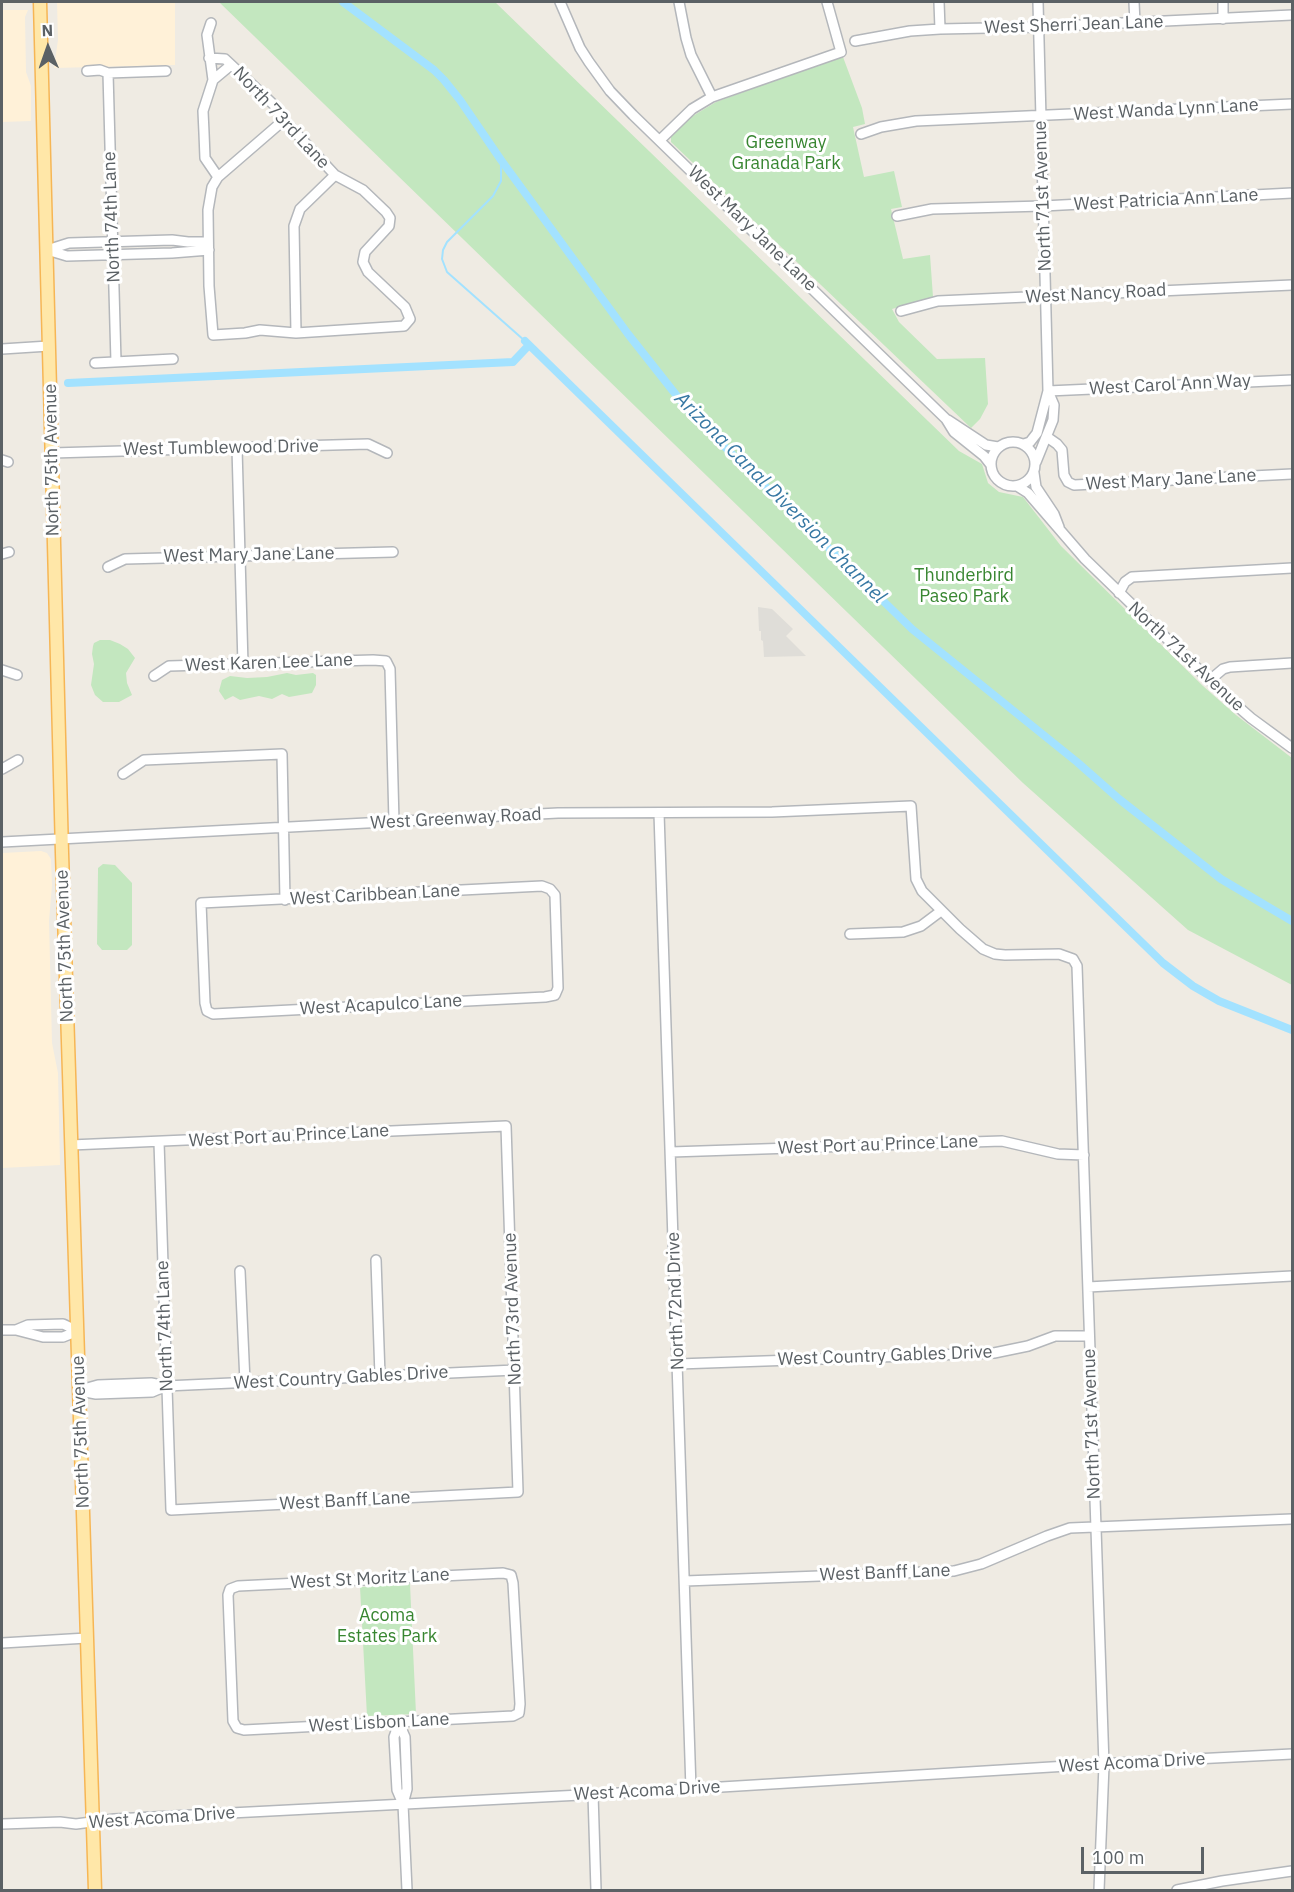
<!DOCTYPE html>
<style>
body{margin:0}
#map{position:relative;width:1294px;height:1892px;overflow:hidden;background:#efebe3;font-family:"IBM Plex Sans",sans-serif}
canvas{display:block}
.frame{position:absolute;inset:0;border:3px solid #5b6165;pointer-events:none}
.north{position:absolute;left:18px;top:18px;width:60px;height:60px;-webkit-text-stroke:4px #fff;paint-order:stroke;rotate:358deg;font-size:16px;font-weight:700;line-height:24px;text-align:center;color:#5b6165}
.north::after{content:'';display:block;margin:auto;width:21px;height:27px;background:#5b6165;clip-path:polygon(50% 0,100% 100%,50% 72%,0 100%)}
.scale{position:absolute;left:1081px;top:1847px;width:123px;height:27px;box-sizing:border-box;border:3px solid #5b6165;border-top:0;padding-left:8px;font-size:18px;line-height:21px;white-space:nowrap;color:#5b6165;-webkit-text-stroke:4px #fff;paint-order:stroke}
</style>
<div id="map">
<canvas width="1294" height="1892"></canvas>
<div class="frame"></div>
<div class="north">N</div>
<div class="scale">100 m</div>
</div>
<script>
const context = document.querySelector('canvas').getContext('2d');
context.lineJoin = 'round';
function fill(path, color) {
  context.fillStyle = color;
  context.fill(path, 'evenodd');
}
function shape(rows) {
  const path = new Path2D();
  for (const r of rows) {
    if (r.length === 3) {
      path.moveTo(r[0] + r[2], r[1]);
      path.arc(r[0], r[1], r[2], 0, 2 * Math.PI);
      continue;
    }
    path.moveTo(r[0], r[1]);
    for (let i = 2; i < r.length; i += 2) path.lineTo(r[i], r[i + 1]);
  }
  return path;
}
function stroke(path, color, width, dash) {
  context.strokeStyle = color;
  context.lineWidth = width;
  context.lineCap = dash ? 'butt' : 'round';
  context.setLineDash(dash || []);
  context.stroke(path);
}
function label(font, color, halo, rows, align = 'center') {
  context.font = font + ' "IBM Plex Sans",sans-serif';
  context.lineWidth = 6;
  context.setLineDash([]);
  context.textBaseline = 'middle';
  context.strokeStyle = halo;
  context.fillStyle = color;
  for (const [text, x, y, turn = 0] of rows) {
    context.save();
    context.translate(x, y);
    context.rotate((+turn || 0) * Math.PI / 180);
    context.textAlign = isNaN(turn) ? turn : align;
    if (halo) context.strokeText(text, 0, 0);
    context.fillText(text, 0, 0);
    context.restore();
  }
}
fill(shape([
 [57,2,175,2,175,65,54,68,58,40],
 [2,10,28,10,25,17,26,72,31,86,31,121,2,122],
 [41,851,47,853,51,859,52,885,49,921,52,1043,58,1073,60,1165,2,1168,2,853]
]), '#fff1d8');
fill(shape([
 [758,607,772,609,793,629,786,636,806,656,764,657,763,641,761,640,761,631,759,631]
]), '#dfddd8');
fill(shape([
 [219,2,495,2,959,451,982,464,988,483,999,492,1023,497,1061,546,1203,686,1236,715,1292,758,1292,985,1188,930,1023,783],
 [843,57,862,108,865,124,853,127,864,177,894,171,902,207,891,209,903,259,930,255,933,297,892,309,899,322,937,359,985,358,988,404,980,419,971,428,671,142,671,136,681,123,716,102,825,62],
 [100,640,110,640,120,644,128,649,135,658,126,673,127,683,132,695,119,702,103,702,95,695,91,685,94,664,92,654,93,646,94,643],
 [287,673,296,675,313,673,316,675,316,685,312,693,289,697,282,694,272,699,259,696,240,700,233,696,225,700,219,691,222,680,230,676,247,678,267,677],
 [103,864,115,865,132,883,132,945,127,950,102,950,97,944,98,872,98,868],
 [410,1584,416,1714,367,1716,360,1587]
]), '#c3e7bf');
stroke(shape([
 [501,160,501,181,493,196,447,242,443,250,442,259,447,272,525,341]
]), '#a3e2ff', 2);
stroke(shape([
 [343,2,434,70,444,80,460,100,501,160,628,334,692,415,912,629,1077,762,1119,799,1221,879,1292,921],
 [525,341,1163,963,1193,986,1219,1001,1292,1030],
 [68,383,513,362,529,345]
]), '#a3e2ff', 8);
const minor = shape([
 [560,2,580,48,589,62,610,91,633,115,946,419,954,432,984,456,991,465],
 [679,2,686,38,691,55,712,97],
 [939,2,940,29],
 [1134,2,1135,23],
 [1223,2,1223,19],
 [211,23,207,35,213,80,203,111,204,133,205,158,218,177],
 [855,41,910,31,940,29,1038,27,1292,15],
 [209,58,225,59,274,105,284,120,335,175,363,190,386,212,390,218,389,226,365,252,363,262,368,272,405,307,410,319,404,326,296,333,260,330,245,333,213,335,209,286,208,210,212,187,218,177,284,120],
 [87,71,100,70,108,73,166,71],
 [108,73,116,362],
 [213,80,231,65],
 [861,134,881,127,916,121,1292,104],
 [660,140,692,109,712,97,841,52,827,2],
 [897,216,932,209,1043,206,1292,193],
 [47,250,69,243,172,240,188,242,208,242],
 [47,250,67,256,172,253,209,250],
 [901,311,938,301,1292,285],
 [296,333,294,226,300,209,335,175],
 [2,349,49,346],
 [95,363,173,359],
 [1048,391,1292,380],
 [948,420,986,445,998,447],
 [1047,437,1057,444,1062,450,1064,475,1068,482,1074,485,1292,474],
 [1013,464,22],
 [1024,444,1030,442,1037,433,1048,391,1038,2],
 [237,448,243,665],
 [52,453,368,444,387,453],
 [2,460,8,462],
 [1036,462,1053,420,1054,405,1048,391],
 [1034,473,1036,487,1054,514,1059,527],
 [1017,486,1028,493,1085,559,1227,697,1251,718,1292,748],
 [2,554,9,552],
 [108,567,125,559,393,552],
 [1119,593,1125,582,1132,577,1292,568],
 [2,670,17,675],
 [154,676,169,666,373,660,386,661,390,669,394,822],
 [1210,680,1223,669,1230,667,1292,663],
 [2,769,18,760],
 [123,774,144,760,282,754,285,900],
 [659,813,691,1789],
 [2,842,558,813,772,812,911,806,916,879,922,891,960,929,983,949,995,954,1005,955,1059,954,1073,959,1077,966,1104,1765,1099,1890],
 [542,886,550,889,555,895,558,988,555,995,545,997,213,1014,207,1011,205,1003,201,903,542,886],
 [850,934,903,932,921,926,941,911],
 [71,1145,506,1126,518,1492,171,1510,159,1142],
 [671,1152,1002,1141,1058,1154,1084,1155],
 [376,1260,380,1376],
 [240,1271,245,1382],
 [1088,1287,1292,1276],
 [2,1330,16,1330,43,1337,63,1337,78,1331],
 [16,1330,28,1325,63,1324,78,1331],
 [678,1364,994,1353,1028,1346,1055,1336,1089,1336],
 [80,1390,98,1385,151,1383,166,1386,515,1370],
 [80,1391,96,1394,152,1392,166,1386],
 [503,1573,511,1575,513,1583,520,1704,519,1713,513,1716,244,1730,237,1728,233,1721,228,1595,230,1589,238,1586,503,1573],
 [685,1581,954,1571,981,1564,1047,1536,1070,1528,1292,1519],
 [2,1643,87,1638],
 [399,1723,405,1737,407,1789,403,1804,407,1890],
 [399,1723,394,1737,397,1790,403,1804],
 [593,1794,596,1890],
 [2,1824,60,1822,76,1824,114,1819,639,1792,1117,1763,1292,1754],
 [1177,1890,1222,1881,1292,1871]
]);
const major = shape([
 [40,2,62,853,95,1890]
]);
stroke(minor, '#b4b7bb', 12);
stroke(major, '#f6b655', 15);
stroke(minor, '#fff', 9);
stroke(major, '#ffe7a8', 12);
label('18px', '#5b6165', '#fff', [
 ["West Sherri Jean Lane",1074,25,-2],
 ["West Wanda Lynn Lane",1166,110,-3],
 ["North 73rd Lane",281,118,47],
 ["North 71st Avenue",1043,196,-92],
 ["West Patricia Ann Lane",1166,200,-3],
 ["North 74th Lane",112,217,-92],
 ["West Mary Jane Lane",752,229,44],
 ["West Nancy Road",1096,294,-3],
 ["West Carol Ann Way",1170,385,-3],
 ["West Tumblewood Drive",221,448,-1],
 ["North 75th Avenue",52,460,-91],
 ["West Mary Jane Lane",1171,480,-3],
 ["West Mary Jane Lane",249,555,-1],
 ["North 71st Avenue",1186,657,43],
 ["West Karen Lee Lane",269,663,-2],
 ["West Greenway Road",456,819,-3],
 ["West Caribbean Lane",375,895,-3],
 ["North 75th Avenue",65,946,-92],
 ["West Acapulco Lane",381,1005,-3],
 ["West Port au Prince Lane",289,1136,-3],
 ["West Port au Prince Lane",878,1145,-2],
 ["North 72nd Drive",676,1301,-92],
 ["North 73rd Avenue",513,1309,-92],
 ["North 74th Lane",165,1326,-92],
 ["West Country Gables Drive",885,1356,-2],
 ["West Country Gables Drive",341,1378,-3],
 ["North 71st Avenue",1092,1424,-92],
 ["North 75th Avenue",81,1432,-92],
 ["West Banff Lane",345,1501,-3],
 ["West Banff Lane",885,1573,-2],
 ["West St Moritz Lane",370,1579,-3],
 ["West Lisbon Lane",379,1723,-3],
 ["West Acoma Drive",1132,1763,-3],
 ["West Acoma Drive",647,1791,-3],
 ["West Acoma Drive",162,1818,-4]
]);
label('18px', '#388631', '#fff', [
 ["Greenway",786,143],
 ["Granada Park",786,164],
 ["Thunderbird",964,576],
 ["Paseo Park",964,597],
 ["Acoma",387,1616],
 ["Estates Park",387,1637]
]);
label('italic 20px', '#3778a3', '#fff', [
 ["Arizona Canal Diversion Channel",780,498,45]
]);
</script>
